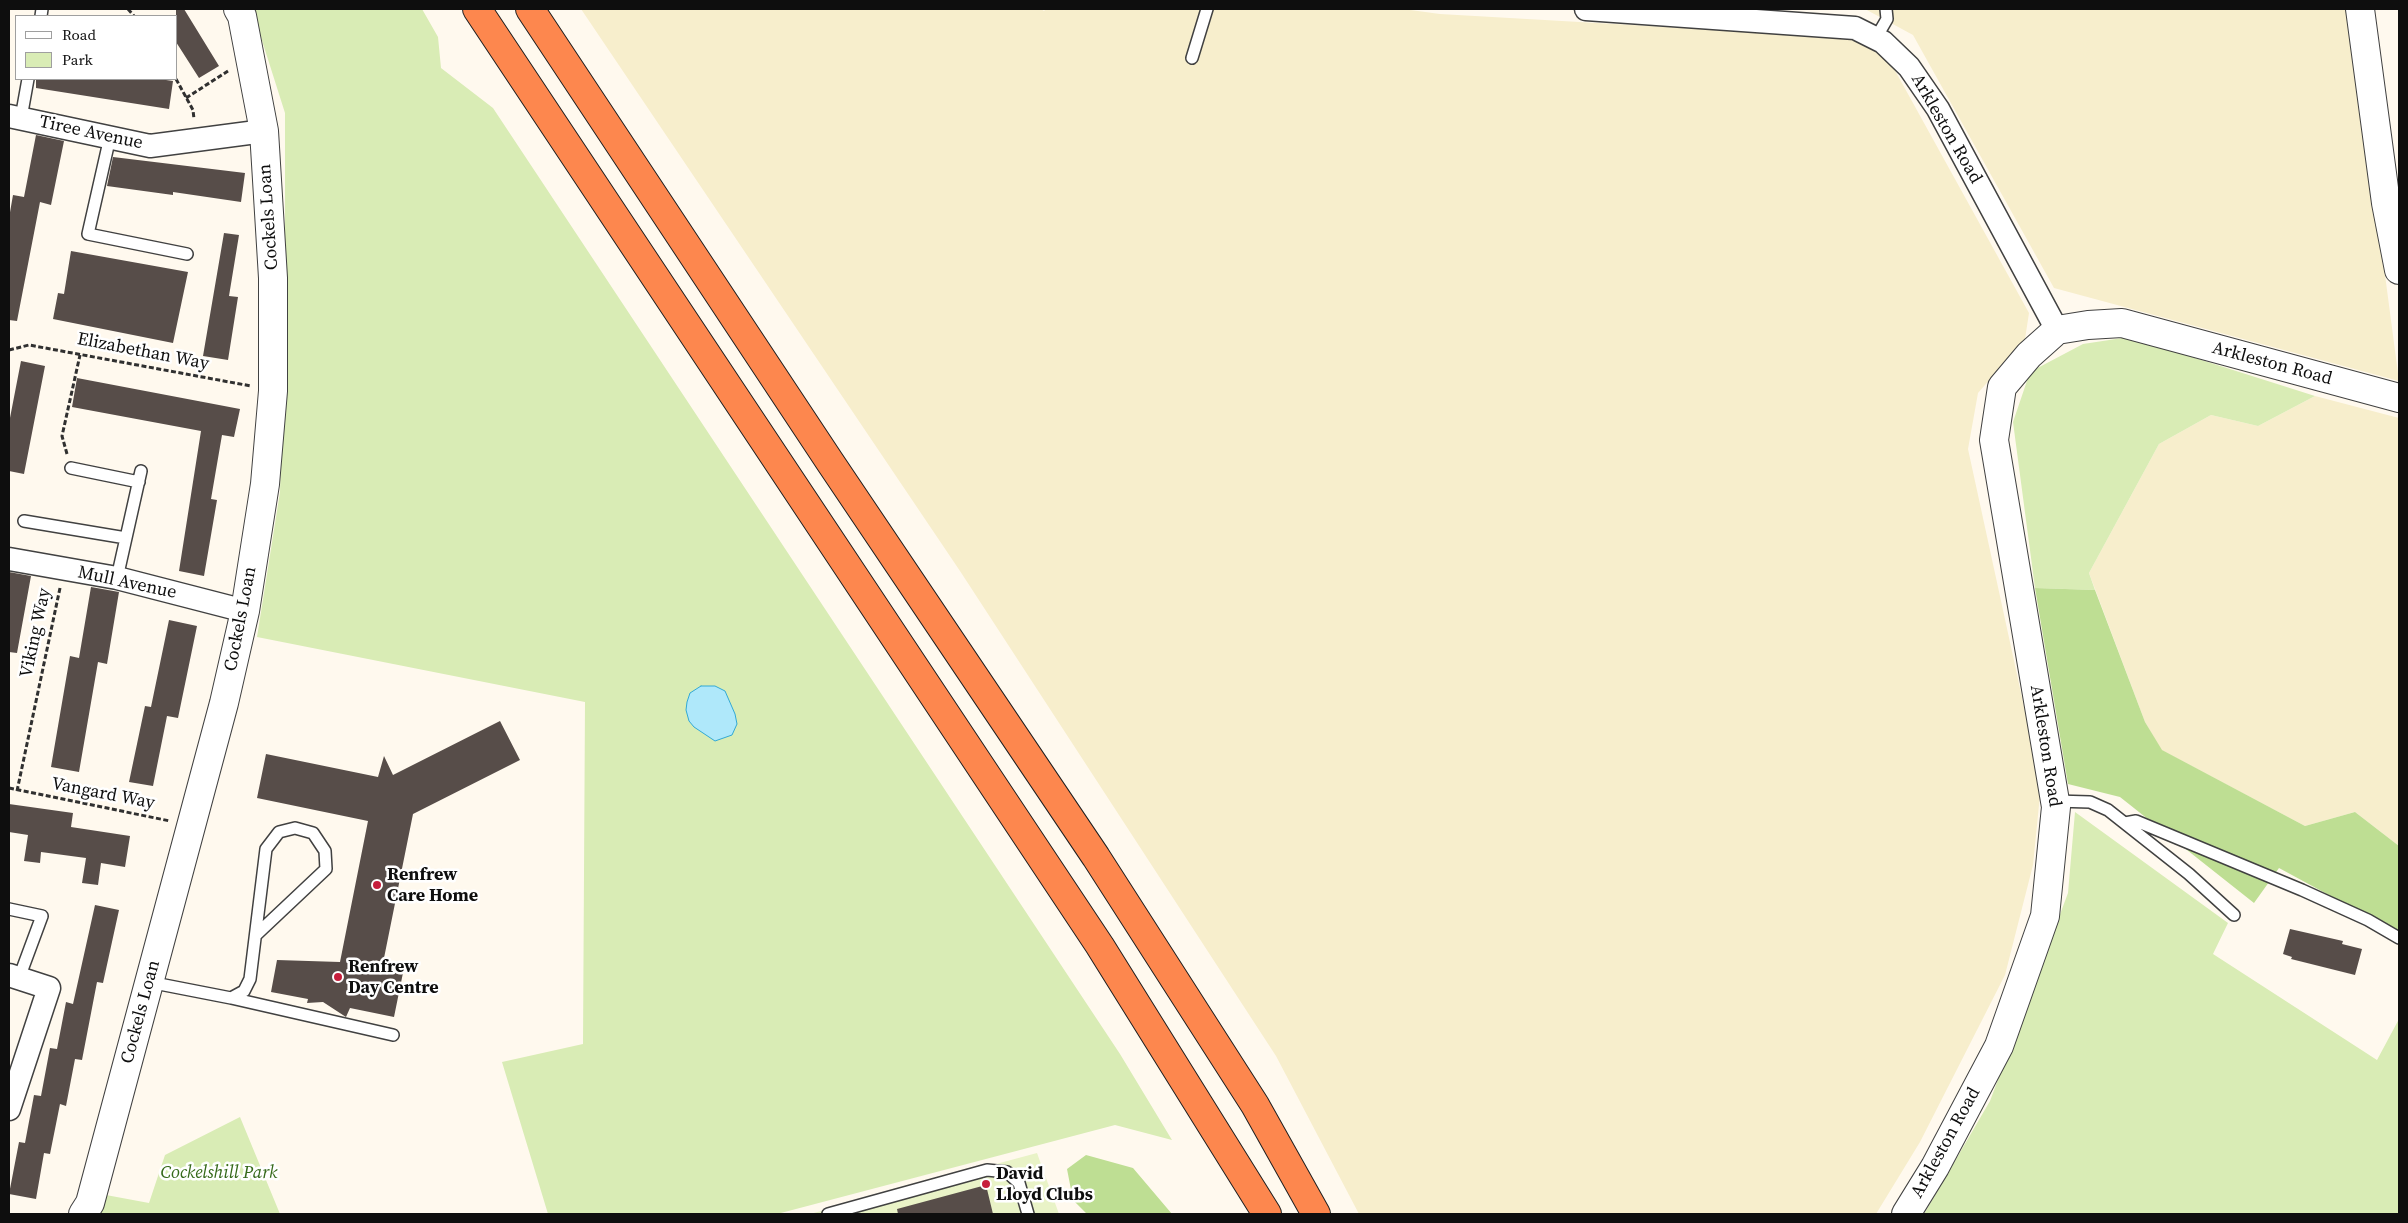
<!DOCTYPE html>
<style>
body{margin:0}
#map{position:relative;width:2408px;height:1223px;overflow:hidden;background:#fff9ee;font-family:"Source Serif 4",serif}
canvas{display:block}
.frame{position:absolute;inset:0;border:10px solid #0e0e0e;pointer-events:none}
.legend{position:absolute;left:15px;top:15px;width:162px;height:65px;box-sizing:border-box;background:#fff;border:1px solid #9f9f9f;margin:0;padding:6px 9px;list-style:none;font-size:15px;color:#0e0e0e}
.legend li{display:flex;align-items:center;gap:10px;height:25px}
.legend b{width:25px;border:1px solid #9f9f9f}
</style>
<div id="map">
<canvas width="2408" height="1223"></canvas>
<div class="frame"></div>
<ul class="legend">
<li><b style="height:6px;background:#fff"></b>Road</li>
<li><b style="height:14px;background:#d9ecb5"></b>Park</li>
</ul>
</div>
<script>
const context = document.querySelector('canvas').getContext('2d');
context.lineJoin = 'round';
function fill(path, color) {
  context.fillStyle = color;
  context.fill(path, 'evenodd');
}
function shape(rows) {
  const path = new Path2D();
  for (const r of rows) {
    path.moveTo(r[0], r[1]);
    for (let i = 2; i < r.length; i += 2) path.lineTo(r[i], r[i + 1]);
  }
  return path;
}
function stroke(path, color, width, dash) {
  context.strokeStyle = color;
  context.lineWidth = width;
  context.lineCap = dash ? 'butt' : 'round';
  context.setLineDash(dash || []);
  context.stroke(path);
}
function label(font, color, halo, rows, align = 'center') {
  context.font = font + ' "Source Serif 4",serif';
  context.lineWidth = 5;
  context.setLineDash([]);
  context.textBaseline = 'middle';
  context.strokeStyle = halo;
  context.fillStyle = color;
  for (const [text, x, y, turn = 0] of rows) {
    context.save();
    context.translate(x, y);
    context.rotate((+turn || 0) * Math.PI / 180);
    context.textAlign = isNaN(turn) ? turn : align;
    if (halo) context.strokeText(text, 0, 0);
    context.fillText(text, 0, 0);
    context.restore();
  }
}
fill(shape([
 [581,9,1041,9,1044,11,1046,9,1403,9,1440,14,1858,38,1887,56,2029,313,2025,339,1978,393,1968,449,2041,785,2033,865,2005,975,1920,1142,1876,1214,1359,1214,1276,1056,960,571],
 [1865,9,2350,9,2399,381,2054,288,1913,35],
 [2315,396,2399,418,2399,846,2355,812,2305,826,2161,750,2145,722,2089,573,2159,444,2211,415,2258,426]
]), '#f7eecc');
fill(shape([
 [252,9,422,9,438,37,441,68,493,108,1120,1054,1172,1140,1115,1125,777,1214,548,1214,502,1062,583,1044,585,702,257,637,280,492,285,275,285,113],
 [2129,337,2315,396,2258,426,2211,415,2159,444,2089,573,2095,590,2035,588,2013,422,2030,372,2083,344],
 [2075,812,2228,923,2213,954,2377,1060,2399,1019,2399,1214,1924,1214,1990,1101,2068,893],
 [240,1117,280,1214,101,1214,106,1195,149,1203,165,1155]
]), '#d9ecb5');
fill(shape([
 [2035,588,2095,590,2145,722,2162,750,2305,826,2355,812,2399,846,2399,933,2279,868,2254,903,2120,797,2068,784],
 [1086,1155,1133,1168,1172,1214,1087,1214,1073,1200,1067,1169]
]), '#bede93');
fill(shape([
 [1037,1153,1059,1214,810,1214]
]), '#e9f3c7');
const water = shape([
 [701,686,715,686,725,691,735,714,737,724,732,735,715,741,694,727,689,721,686,710,687,702,690,693,701,686]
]);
fill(water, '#afe8fa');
stroke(water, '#32a9d5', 1);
fill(shape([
 [176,9,184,9,219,66,199,78,176,42],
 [36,79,159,79,173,81,169,109,36,88],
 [36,135,64,141,51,205,40,202,17,321,9,320,9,218,13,195,24,197],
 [113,157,245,173,241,202,173,192,173,195,107,186],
 [224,233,239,235,229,296,238,297,228,360,203,356],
 [71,251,188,272,173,343,53,319,58,293,64,294],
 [21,361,45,366,24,474,9,471,9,423],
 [77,378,240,409,234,437,222,435,211,499,217,500,204,576,179,571,201,431,72,407],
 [9,572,31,576,17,653,9,652],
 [91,587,119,592,107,664,98,662,79,772,51,767,70,656,79,658],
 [169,620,197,626,178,718,167,716,153,786,129,782,145,706,151,707],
 [500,721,520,760,413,814,383,963,405,963,394,1017,350,1008,346,1017,323,1002,307,1003,308,999,271,992,277,960,340,962,368,821,257,798,266,754,378,777,384,756,393,775],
 [9,804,73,813,71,827,130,836,125,867,101,863,98,885,82,883,86,858,41,852,40,863,24,861,28,835,9,832],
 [95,905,119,910,103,983,97,982,82,1060,75,1059,66,1106,60,1104,50,1154,44,1153,36,1199,9,1194,19,1142,25,1143,34,1095,41,1096,50,1048,57,1049,66,1002,73,1004],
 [2290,929,2343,941,2342,944,2362,949,2355,975,2291,959,2292,957,2283,954],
 [986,1185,993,1214,898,1214,897,1209]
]), '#574d49');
const service = shape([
 [41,16,42,9],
 [1876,38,1887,19,1886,9],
 [1192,58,1207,9],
 [21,118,28,79],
 [110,137,88,234,187,254],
 [71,468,139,482],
 [24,521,126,538],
 [117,578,141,471],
 [2055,801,2090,802,2108,810,2189,874,2234,915],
 [2125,823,2136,821,2302,890,2368,920,2399,938],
 [9,909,42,916,19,978],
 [149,982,231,998,244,991,250,979,266,849,279,832,295,828,313,833,325,851,326,869,257,934],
 [231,998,393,1035],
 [828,1214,987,1170,1007,1172,1019,1183,1028,1214]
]);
const minor = shape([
 [1586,9,1855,28,1883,42,1909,67,1938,109,2057,330],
 [9,116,150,146,264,131],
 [9,559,117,578,245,611],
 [9,975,49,988,9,1109]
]);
const tertiary = shape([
 [2360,9,2386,203,2399,270],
 [83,1214,90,1203,224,703,245,611,265,484,273,391,273,278,264,131,242,16,238,9],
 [1906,1214,1935,1167,1999,1046,2045,916,2056,807,1994,440,2002,387,2029,355,2057,330,2088,325,2122,323,2399,398]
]);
const motorway = shape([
 [477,9,1100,946,1267,1214],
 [530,9,830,462,1096,857,1255,1105,1316,1214]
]);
stroke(service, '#414141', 14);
stroke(minor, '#414141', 25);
stroke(tertiary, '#414141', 30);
stroke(motorway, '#1f1f1f', 30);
stroke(shape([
 [128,9,134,16],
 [176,79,193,110,194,119],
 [186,98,228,71],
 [9,350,29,345,251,386],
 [67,454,62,436,80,355],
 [9,788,170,821],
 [17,791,60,588]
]), '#303030', 3, [5, 2.5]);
stroke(service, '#fff', 11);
stroke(minor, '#fff', 22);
stroke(tertiary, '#fff', 28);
stroke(motorway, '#fd874e', 28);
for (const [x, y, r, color] of [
 [377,885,5,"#c61d3b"],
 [338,977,5,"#c61d3b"],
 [986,1184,5,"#c61d3b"]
]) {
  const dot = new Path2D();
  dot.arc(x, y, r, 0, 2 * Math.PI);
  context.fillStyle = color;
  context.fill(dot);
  stroke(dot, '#fff', 2);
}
label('18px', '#0e0e0e', '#fff', [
 ["Arkleston Road",1946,129,60],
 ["Tiree Avenue",91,133,12],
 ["Cockels Loan",269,217,-94],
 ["Elizabethan Way",143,352,11],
 ["Arkleston Road",2272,364,15],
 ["Mull Avenue",127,583,12],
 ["Cockels Loan",241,619,-79],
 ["Viking Way",36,633,-78],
 ["Arkleston Road",2045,746,81],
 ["Vangard Way",103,794,11],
 ["Cockels Loan",141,1012,-75],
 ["Arkleston Road",1946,1143,-61]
]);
label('bold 18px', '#0e0e0e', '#fff', [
 ["Renfrew",387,875],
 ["Care Home",387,896],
 ["Renfrew",348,967],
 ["Day Centre",348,988],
 ["David",996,1174],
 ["Lloyd Clubs",996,1195]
], 'left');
label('italic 18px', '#35691a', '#fff', [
 ["Cockelshill Park",219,1173]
]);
</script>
